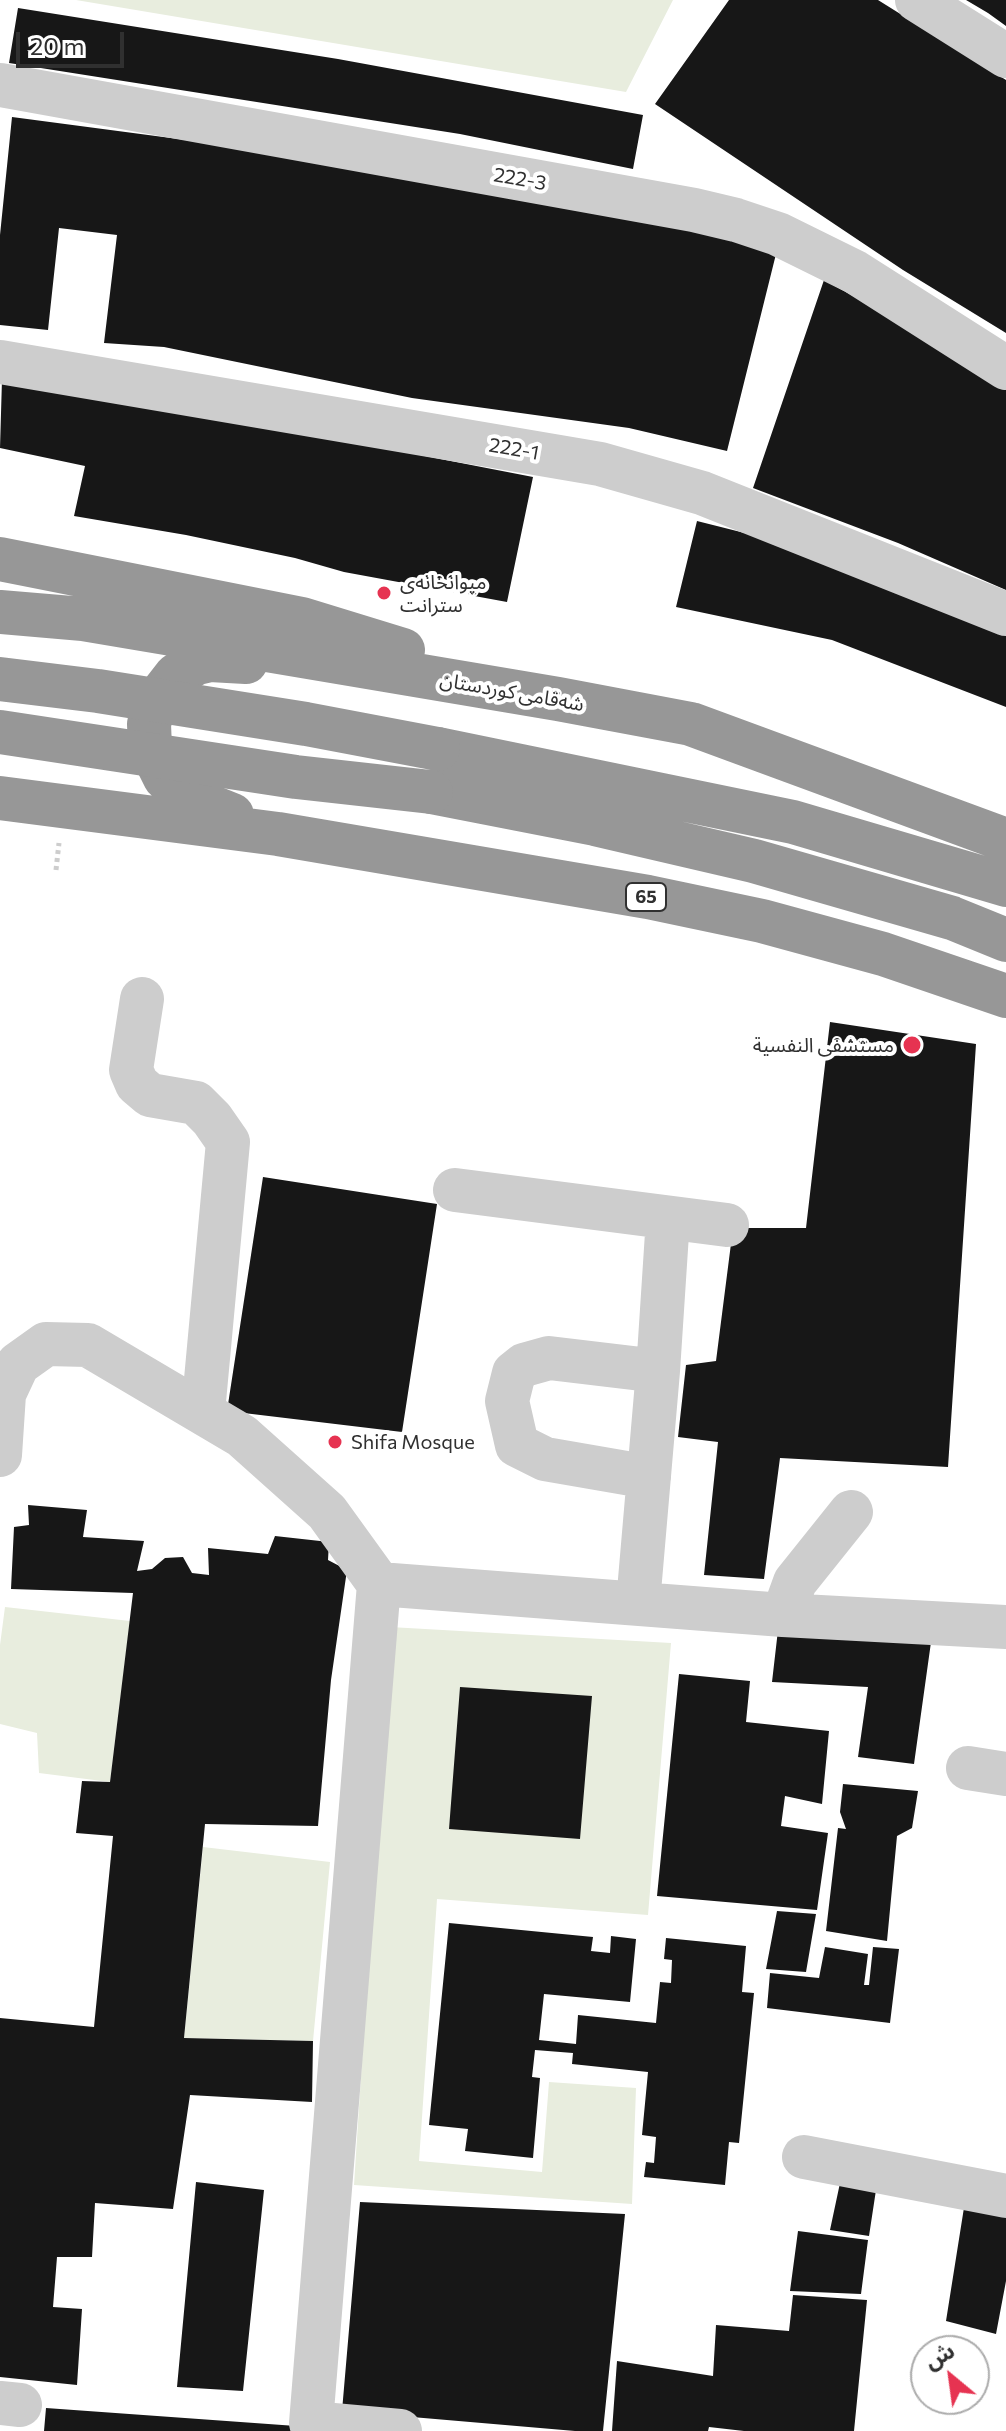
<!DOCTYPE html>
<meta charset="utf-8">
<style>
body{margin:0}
#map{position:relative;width:1006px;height:2431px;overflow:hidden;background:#fff;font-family:Commissioner,"Noto Sans Arabic",sans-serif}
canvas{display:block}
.north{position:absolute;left:910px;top:2335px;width:80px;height:80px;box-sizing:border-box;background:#fff;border:2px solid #acacac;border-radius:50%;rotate:331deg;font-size:22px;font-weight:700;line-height:32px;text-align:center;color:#303030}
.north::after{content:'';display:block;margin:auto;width:28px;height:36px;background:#e63351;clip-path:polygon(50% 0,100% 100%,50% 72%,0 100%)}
.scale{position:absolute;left:16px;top:32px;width:108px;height:36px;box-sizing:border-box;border:4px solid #303030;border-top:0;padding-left:10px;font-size:24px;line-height:28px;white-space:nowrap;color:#303030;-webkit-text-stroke:6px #fff;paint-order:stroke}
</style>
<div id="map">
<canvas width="1006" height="2431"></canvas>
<div class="north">ش</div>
<div class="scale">20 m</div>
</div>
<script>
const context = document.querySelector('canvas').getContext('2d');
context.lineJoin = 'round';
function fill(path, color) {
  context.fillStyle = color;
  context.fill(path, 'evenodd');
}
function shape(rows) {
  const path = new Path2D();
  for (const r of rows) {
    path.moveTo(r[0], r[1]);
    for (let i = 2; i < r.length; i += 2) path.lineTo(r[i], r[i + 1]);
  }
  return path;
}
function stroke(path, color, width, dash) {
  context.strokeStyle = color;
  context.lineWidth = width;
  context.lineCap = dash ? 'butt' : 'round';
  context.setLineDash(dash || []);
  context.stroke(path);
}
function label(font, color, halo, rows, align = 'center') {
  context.font = font + ' Commissioner,"Noto Sans Arabic",sans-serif';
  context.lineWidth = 8;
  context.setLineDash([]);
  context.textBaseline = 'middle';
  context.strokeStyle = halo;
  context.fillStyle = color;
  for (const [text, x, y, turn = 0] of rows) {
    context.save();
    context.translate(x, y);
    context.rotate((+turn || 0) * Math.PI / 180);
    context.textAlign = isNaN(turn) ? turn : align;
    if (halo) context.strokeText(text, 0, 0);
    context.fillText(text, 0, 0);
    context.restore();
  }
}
fill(shape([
 [76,0,673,0,626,92],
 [5,1607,130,1621,110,1782,39,1773,37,1733,0,1724,0,1645],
 [390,1627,671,1643,648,1915,437,1899,419,2161,542,2172,549,2082,636,2088,632,2204,354,2185],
 [203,1847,330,1862,313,2041,184,2038]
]), '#e8edde');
fill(shape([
 [729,0,878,0,1006,80,1006,333,903,270,655,104],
 [966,0,1006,0,1006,26,988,13],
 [18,8,338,59,643,115,633,169,460,134,9,63],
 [12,117,186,140,556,201,777,250,727,451,629,428,412,398,164,347,104,343,117,235,59,228,48,330,0,325,0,235],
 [824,280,1006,380,1006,590,898,543,753,488],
 [2,379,317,435,533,477,507,602,344,572,295,558,186,535,74,516,85,466,0,448],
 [697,521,856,561,1006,620,1006,707,832,640,676,607],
 [830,1022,976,1044,948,1467,780,1458,764,1579,704,1575,718,1442,678,1437,686,1365,716,1361,733,1228,806,1228],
 [263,1177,437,1204,402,1432,227,1411],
 [28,1505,87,1510,83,1537,144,1541,137,1571,152,1569,165,1558,183,1557,192,1573,209,1575,208,1548,268,1554,275,1536,329,1542,328,1560,347,1570,331,1680,318,1826,205,1824,184,2038,313,2041,312,2102,190,2095,173,2209,95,2203,92,2257,57,2257,53,2307,82,2309,77,2385,0,2377,0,2018,94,2027,113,1836,76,1833,82,1781,110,1782,133,1593,11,1589,14,1527,29,1525],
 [778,1630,932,1635,914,1764,858,1757,868,1687,772,1682],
 [679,1674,750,1681,746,1722,829,1731,822,1804,785,1796,781,1826,828,1833,817,1910,657,1896],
 [460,1687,592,1696,580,1839,449,1829],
 [843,1784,918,1791,912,1828,897,1836,887,1941,826,1931,838,1828,846,1829,840,1812],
 [777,1911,816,1914,806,1972,766,1969],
 [449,1923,593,1937,591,1951,610,1953,611,1936,636,1939,630,2002,544,1994,539,2040,576,2044,578,2015,656,2023,660,1982,671,1983,672,1960,664,1959,666,1938,746,1946,742,1992,754,1993,739,2143,729,2142,725,2185,644,2177,646,2162,654,2163,656,2137,642,2135,648,2072,572,2064,573,2053,535,2050,532,2077,540,2078,533,2158,465,2151,468,2129,429,2125],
 [825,1947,868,1954,864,1985,869,1985,873,1947,899,1949,890,2023,767,2008,770,1973,819,1978],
 [196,2182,264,2190,243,2391,177,2387],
 [840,2183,876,2190,869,2236,830,2230],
 [966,2195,1006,2206,1006,2281,996,2334,946,2321],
 [360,2202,625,2214,603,2431,575,2431,342,2411],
 [798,2231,868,2240,861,2294,790,2291],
 [793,2295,867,2300,854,2431,744,2431,709,2427,708,2431,612,2431,617,2361,713,2376,716,2325,789,2331],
 [46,2408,296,2426,296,2431,44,2431]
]), '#171717');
stroke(shape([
 [56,870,59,843]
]), '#cdcdcd', 5, [4, 4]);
stroke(shape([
 [917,0,1006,56],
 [0,85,694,210,736,220,778,234,855,272,1006,368],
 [0,362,600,464,702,493,1006,614],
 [142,999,131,1070,137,1084,150,1095,196,1103,212,1119,228,1142,203,1412],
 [455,1190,727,1225],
 [0,1455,4,1394,18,1364,46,1344,88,1345,242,1436,327,1512,379,1584,783,1615,1006,1627],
 [649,1477,545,1459,517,1445,507,1401,514,1373,524,1365,549,1358,658,1371],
 [379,1584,311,2423,400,2431],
 [638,1603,658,1371,668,1218],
 [783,1615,795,1582,851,1512],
 [968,1768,1006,1774],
 [804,2157,1006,2196],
 [0,2403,20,2405]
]), '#cdcdcd', 44);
stroke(shape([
 [0,559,302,619,403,650],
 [0,612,83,619,558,699,691,724,1006,840],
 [438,749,793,822,1006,885],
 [431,792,595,824,754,861,952,918,1006,940],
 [0,798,278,834,648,897,762,921,883,954,1006,996],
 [232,815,192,799,165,778,150,748,149,724,155,702,176,675,197,663,210,660,246,662]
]), '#979797', 44);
stroke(shape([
 [0,679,98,691,306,724,438,749],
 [0,732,296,777,431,792]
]), '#979797', 44);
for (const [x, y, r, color] of [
 [384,593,8,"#e63351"],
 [912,1045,10,"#e63351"],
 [335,1442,8,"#e63351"]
]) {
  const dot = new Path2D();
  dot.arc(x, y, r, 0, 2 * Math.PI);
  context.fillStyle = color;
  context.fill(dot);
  stroke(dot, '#fff', 3);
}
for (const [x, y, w] of [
 [646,897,40]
]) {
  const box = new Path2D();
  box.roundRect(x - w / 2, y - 14, w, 28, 6);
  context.fillStyle = '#fff';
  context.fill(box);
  stroke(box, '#303030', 2);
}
label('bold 18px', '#303030', null, [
 ["65",646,897]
]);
label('20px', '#303030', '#fff', [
 ["222-3",520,179,10],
 ["222-1",514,449,10],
 ["شەقامی کوردستان",512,692,10]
]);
label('20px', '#303030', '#fff', [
 ["میوانخانەی",400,582],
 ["سترانت",400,605],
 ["مستشفى النفسية",894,1045,"right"],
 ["Shifa Mosque",351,1442]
], 'left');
</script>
